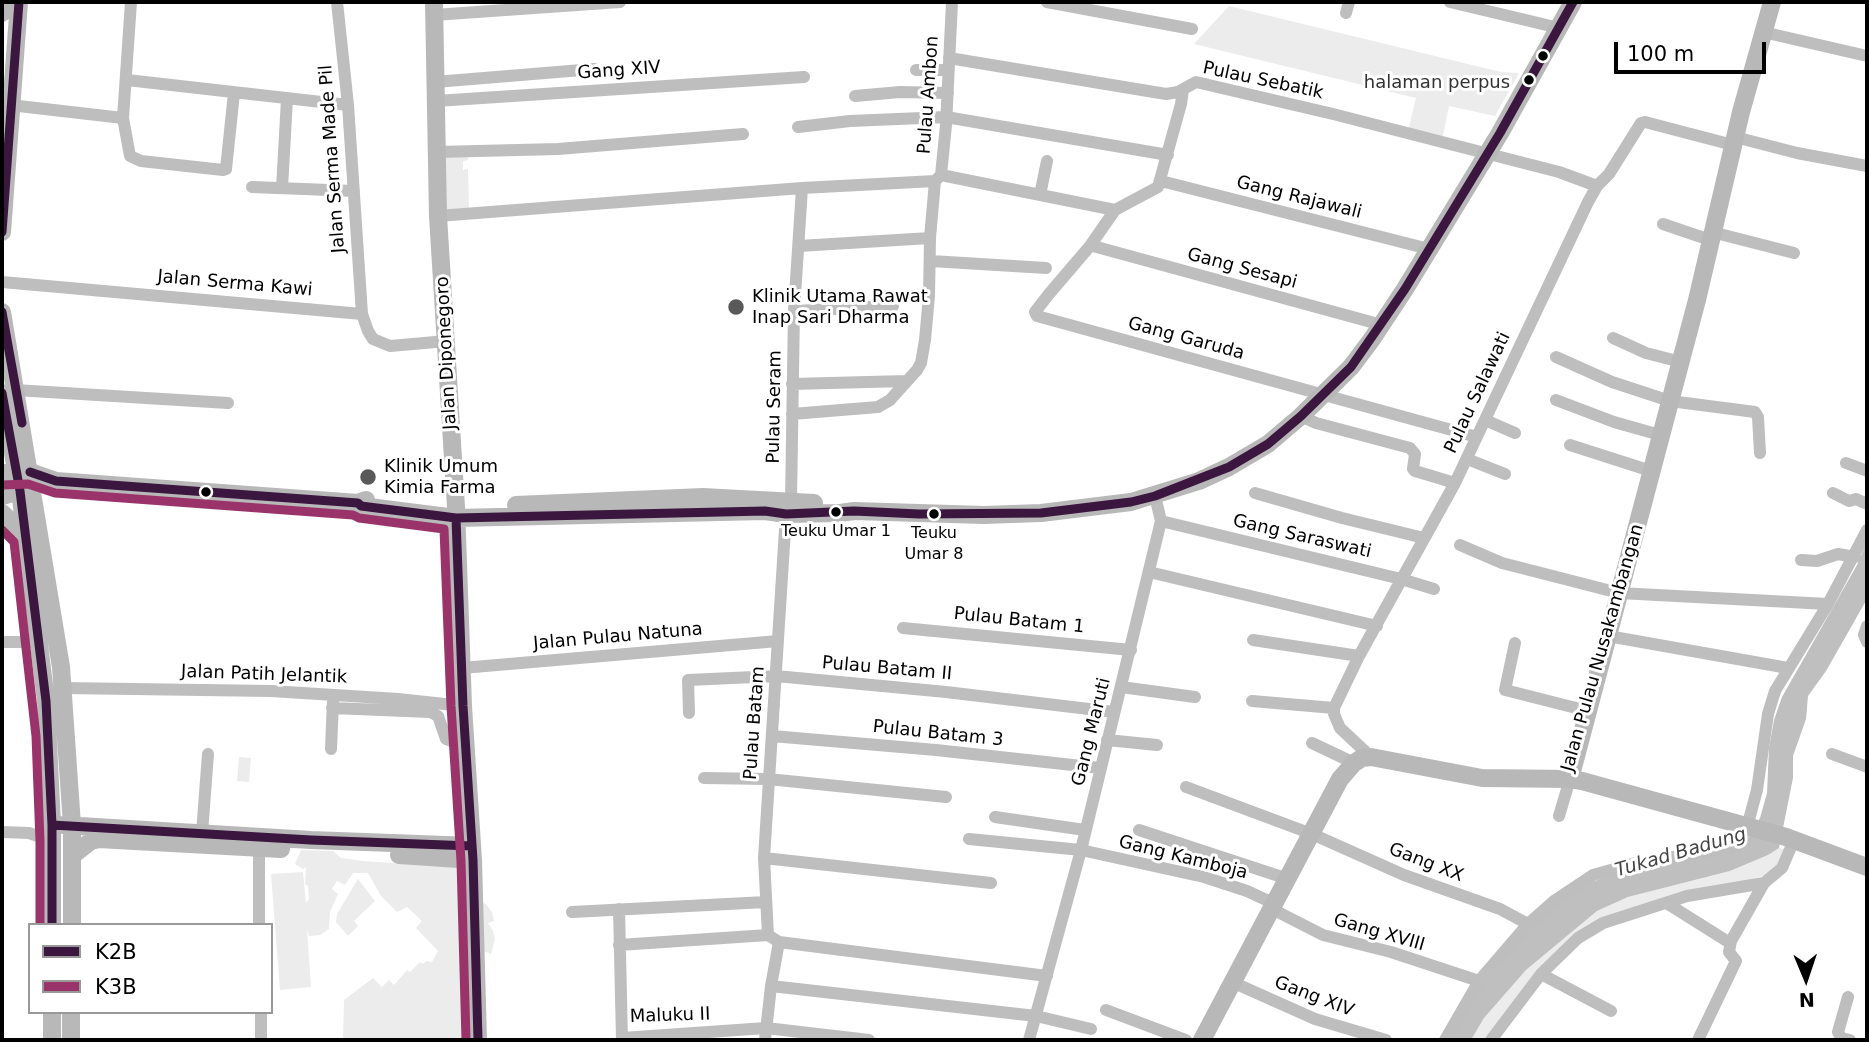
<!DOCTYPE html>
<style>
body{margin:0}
#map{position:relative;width:1869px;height:1042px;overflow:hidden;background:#fff;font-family:"DejaVu Sans",sans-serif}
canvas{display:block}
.frame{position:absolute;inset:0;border:4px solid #000;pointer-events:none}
.legend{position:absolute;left:28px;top:923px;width:245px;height:91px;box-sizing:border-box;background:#fff;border:2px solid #999;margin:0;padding:9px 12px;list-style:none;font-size:21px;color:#000}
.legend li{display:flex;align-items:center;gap:14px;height:35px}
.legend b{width:35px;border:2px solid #999}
.north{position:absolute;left:1771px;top:944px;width:70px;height:70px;-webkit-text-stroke:5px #fff;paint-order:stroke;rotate:178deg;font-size:19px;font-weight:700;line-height:28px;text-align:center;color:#000}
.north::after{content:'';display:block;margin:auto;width:24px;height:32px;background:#000;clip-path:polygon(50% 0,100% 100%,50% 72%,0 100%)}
.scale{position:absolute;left:1614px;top:42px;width:152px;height:32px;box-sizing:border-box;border:4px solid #000;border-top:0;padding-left:9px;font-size:21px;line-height:24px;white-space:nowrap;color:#000;-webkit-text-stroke:5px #fff;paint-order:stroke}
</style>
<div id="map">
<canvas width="1869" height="1042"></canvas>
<div class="frame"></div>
<ul class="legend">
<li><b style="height:9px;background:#3b163f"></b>K2B</li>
<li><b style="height:9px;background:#9a336a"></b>K3B</li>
</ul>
<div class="north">N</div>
<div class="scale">100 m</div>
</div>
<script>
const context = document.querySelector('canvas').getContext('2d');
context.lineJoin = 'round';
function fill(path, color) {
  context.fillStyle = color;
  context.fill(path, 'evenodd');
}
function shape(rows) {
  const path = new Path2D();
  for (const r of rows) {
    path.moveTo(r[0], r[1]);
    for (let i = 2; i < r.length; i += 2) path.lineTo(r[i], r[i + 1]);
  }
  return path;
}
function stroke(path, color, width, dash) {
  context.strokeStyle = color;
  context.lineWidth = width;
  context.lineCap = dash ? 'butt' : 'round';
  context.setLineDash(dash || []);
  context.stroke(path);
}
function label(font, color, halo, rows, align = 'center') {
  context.font = font + ' "DejaVu Sans",sans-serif';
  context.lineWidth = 6;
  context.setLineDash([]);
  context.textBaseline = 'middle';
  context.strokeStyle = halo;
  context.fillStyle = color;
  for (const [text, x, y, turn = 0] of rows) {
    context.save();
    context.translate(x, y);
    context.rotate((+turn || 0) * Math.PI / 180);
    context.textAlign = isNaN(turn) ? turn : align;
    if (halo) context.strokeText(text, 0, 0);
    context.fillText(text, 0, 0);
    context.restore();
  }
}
fill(shape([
 [1229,6,1501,72,1519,73,1495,116,1449,106,1442,140,1408,131,1416,98,1194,44],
 [436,147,466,147,468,160,463,161,463,170,468,169,469,209,440,210],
 [239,757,251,758,249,782,237,781],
 [1779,848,1784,849,1782,861,1770,874,1608,919,1563,948,1488,1040,1471,1040,1484,1018,1526,970,1597,911,1628,897,1730,871,1768,855],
 [301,850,333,851,341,858,363,861,419,865,455,862,468,869,464,883,460,885,462,894,467,894,478,902,486,904,492,912,494,921,488,923,493,931,495,939,491,954,481,950,470,1040,343,1040,344,1000,373,978,382,987,389,980,394,985,407,970,410,972,420,962,423,964,426,961,432,962,438,951,416,928,422,921,407,907,397,912,381,896,368,873,353,873,345,885,337,881,332,889,338,894,330,912,329,929,320,935,309,936,307,930,311,987,280,990,271,874,303,872,306,903,309,899,308,886,305,884,306,867,303,869,295,864],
 [358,879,375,901,354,921,358,926,348,936,336,922,337,914]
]), '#ececec');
fill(shape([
 [1867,541,1867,599,1826,671,1808,696,1806,719,1793,756,1793,778,1779,848,1768,855,1730,871,1628,897,1597,911,1526,970,1484,1018,1471,1040,1447,1040,1467,1004,1540,917,1574,890,1609,875,1730,852,1742,845,1750,836,1760,818,1767,793,1769,748,1774,720,1782,697,1857,565]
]), '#bfbfbf');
stroke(shape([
 [131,2,123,118,130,156,141,161,223,170,226,169,234,93],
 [337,2,348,105,362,314,368,331,373,339,390,346,447,341],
 [1047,2,1192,29],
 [1450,2,1559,28],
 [1346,13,1349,2],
 [434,15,620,2],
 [1763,32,1867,56],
 [949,58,1166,94,1178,92,1196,82,1333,114,1559,172,1597,186],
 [916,70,948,70],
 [127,80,348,105],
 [435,82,594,69],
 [855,96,900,92,948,93],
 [436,101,804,77],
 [10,105,123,118],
 [798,127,850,121,946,117,1168,155],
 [1735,137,1797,153,1867,166],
 [437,152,558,149,743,134],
 [941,175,1115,210],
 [1161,181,1429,249],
 [252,187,354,191],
 [282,188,287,99],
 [1040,195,1047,161],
 [1115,210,1090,246,1049,294,1035,312,1037,316,1477,437],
 [1115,210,1158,187,1181,104,1183,90],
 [438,216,802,188,935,181,941,175,946,125,952,2],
 [1663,224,1710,240],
 [1712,232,1794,253],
 [799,246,930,238],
 [1093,246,1382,325],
 [931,261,1046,268],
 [2,282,362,314],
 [794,311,893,306],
 [1613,338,1646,353,1681,362],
 [1556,357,1612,382,1670,401,1755,412,1758,417,1760,453],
 [792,384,906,381],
 [15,390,228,403],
 [1556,400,1614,422,1660,435],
 [792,414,878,407,890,400,917,370,921,363,925,340,929,296,930,238,935,181],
 [1301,416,1316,423,1410,448,1415,454,1413,469,1415,471,1455,483],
 [1485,420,1515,433],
 [1570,445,1651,471],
 [1467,459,1505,474],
 [1846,463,1867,471],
 [1255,493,1342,518,1424,538],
 [1833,493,1849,501,1856,499,1867,504],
 [791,501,794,311,802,188],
 [1161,521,1401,579,1434,589],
 [1460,545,1502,563,1619,593,1828,604],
 [1801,560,1817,561,1838,554,1855,557],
 [1149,572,1377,626],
 [1867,626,1864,635,1867,642],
 [903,628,1131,650],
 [1608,636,1788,668],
 [1253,640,1359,656],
 [2,642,39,642],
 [1515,643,1505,690,1588,711],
 [462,668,778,641],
 [1121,687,1195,697],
 [63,688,271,691,398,699,463,706],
 [1252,701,1334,708],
 [332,708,430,712,438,716,446,739,466,746],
 [689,713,688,680,776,676,946,692,1114,712],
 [772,736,936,750,1100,768],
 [1107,740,1157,745],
 [1312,743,1354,763],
 [331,749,333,700],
 [1832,754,1867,767],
 [1371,757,1340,728,1334,714,1334,708,1359,656,1455,483,1588,202,1597,186,1609,174,1641,123,1645,122,1733,145],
 [704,778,768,779,946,797],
 [1186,787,1312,834,1404,875,1500,909,1528,924],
 [1559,816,1570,779],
 [995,817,1085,830],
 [1139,830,1288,879],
 [2,832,29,833,52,841],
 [202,833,208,754],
 [969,839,1081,850,1204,877,1247,891,1275,904],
 [259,840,259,925],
 [764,858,991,883],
 [1668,904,1730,943],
 [619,909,622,1040],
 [1272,909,1323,935,1391,952,1479,981],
 [572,912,766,902],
 [768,935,764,858,786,514],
 [619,945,768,935,779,942,1047,976],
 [1541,974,1611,1011],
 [1232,982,1315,1019,1386,1040],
 [771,986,1036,1016,1091,1029],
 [1848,997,1838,1032,1841,1038,1850,1040],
 [1106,1010,1186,1040],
 [261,1012,261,1040],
 [622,1038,766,1028,869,1040],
 [765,1040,771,986,779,942],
 [1029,1040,1081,850,1161,521,1155,496],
 [1445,1040,1479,981,1528,924,1554,901,1593,875,1632,864,1733,847,1740,842,1747,827,1757,790,1768,714,1775,691,1828,604,1867,530],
 [1491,1040,1541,974,1578,938,1603,923,1687,896,1764,883,1782,868,1794,840],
 [1698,1040,1736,961,1729,952,1731,941,1764,883]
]), '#bebebe', 12);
stroke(shape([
 [434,2,438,216,456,507,463,706,473,860,478,1040],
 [2,13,2,2],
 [2,232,19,2],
 [2,312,61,667,72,825,72,925],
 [2,393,20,491,46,701,52,825,52,925],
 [2,473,30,472,56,481,125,486,358,503,366,500],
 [2,496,20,491,25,481],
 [358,503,361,506,456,518,765,511,786,514,840,513,854,511,984,515,1041,513,1131,502,1199,481,1229,467,1268,444,1301,416,1351,367,1372,339,1405,289,1500,133,1573,2],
 [516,505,703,497,814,503],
 [2,513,26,536],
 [1570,779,1697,300,1741,112,1772,2],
 [63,825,311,840,472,846],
 [73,855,91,841,98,839,281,849],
 [399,855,473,860],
 [52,1040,52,1012],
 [71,1040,71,1012],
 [1202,1040,1340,779,1354,763,1362,758,1371,757,1482,778,1570,779,1582,781,1786,837,1867,867]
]), '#b8b8b8', 18);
stroke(shape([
 [2,232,19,2],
 [2,312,22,423],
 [2,393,20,491,46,701,52,825,52,925],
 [30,472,56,481,358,503,361,506,456,518,765,511,786,514,854,511,919,514,1041,513,1131,502,1155,496,1229,467,1268,444,1301,416,1351,367,1405,289,1500,133,1573,2],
 [456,518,463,706,473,860,478,1040],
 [52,825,311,840,472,846]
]), '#3b163f', 9);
stroke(shape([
 [2,485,28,484,55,493,353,515,359,518,444,529,451,706,461,861,466,1040],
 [2,530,14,542,36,736,40,841,40,925]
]), '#9a336a', 9);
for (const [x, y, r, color] of [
 [1543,56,6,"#000"],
 [1529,80,6,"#000"],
 [736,307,9,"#595959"],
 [368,477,9,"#595959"],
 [206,492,6,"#000"],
 [836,512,6,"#000"],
 [934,514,6,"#000"]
]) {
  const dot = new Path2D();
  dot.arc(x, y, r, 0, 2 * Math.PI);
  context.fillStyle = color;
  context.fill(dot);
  stroke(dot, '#fff', 2.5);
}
label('16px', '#000', '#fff', [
 ["Teuku Umar 1",836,532],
 ["Teuku",934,534],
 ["Umar 8",934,555]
]);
label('18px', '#000', '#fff', [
 ["Gang XIV",619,71,-4],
 ["Pulau Sebatik",1263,81,12],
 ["Pulau Ambon",929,95,-86],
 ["Jalan Serma Made Pil",333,159,-94],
 ["Gang Rajawali",1299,198,14],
 ["Gang Sesapi",1242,269,15],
 ["Jalan Serma Kawi",235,284,5],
 ["Gang Garuda",1186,339,15],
 ["Jalan Diponegoro",447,353,-93],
 ["Pulau Salawati",1478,393,-65],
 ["Pulau Seram",775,407,-89],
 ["Gang Saraswati",1302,537,13],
 ["Pulau Batam 1",1019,621,6],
 ["Jalan Pulau Natuna",618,637,-5],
 ["Jalan Pulau Nusakambangan",1603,648,-74],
 ["Pulau Batam II",887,669,5],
 ["Jalan Patih Jelantik",264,675,2],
 ["Pulau Batam",755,723,-86],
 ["Gang Maruti",1092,732,-76],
 ["Pulau Batam 3",938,734,6],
 ["Gang Kamboja",1183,858,14],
 ["Gang XX",1426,863,21],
 ["Gang XVIII",1379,933,16],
 ["Gang XIV",1314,997,21],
 ["Maluku II",670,1016,-2]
]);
label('18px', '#333', '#fff', [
 ["halaman perpus",1437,83]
]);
label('18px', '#000', '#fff', [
 ["Klinik Utama Rawat",752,297],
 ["Inap Sari Dharma",752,318],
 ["Klinik Umum",384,467],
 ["Kimia Farma",384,488]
], 'left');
label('italic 19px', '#444', '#fff', [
 ["Tukad Badung",1681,853,-16]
]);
</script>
